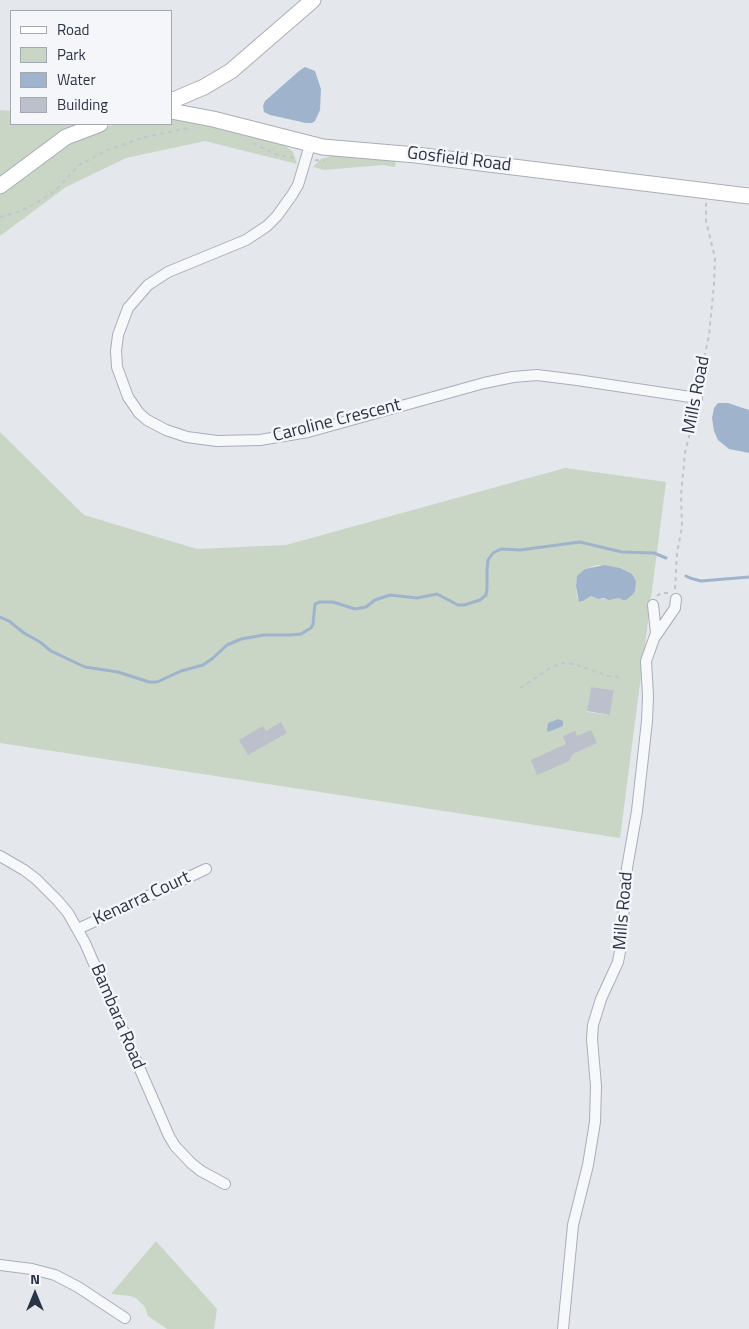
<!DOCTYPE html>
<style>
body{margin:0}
#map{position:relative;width:749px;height:1329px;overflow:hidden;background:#e4e7ec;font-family:"Titillium Web",sans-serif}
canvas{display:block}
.legend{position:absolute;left:10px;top:10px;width:162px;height:115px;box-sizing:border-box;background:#f4f6f9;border:1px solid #a4a8b1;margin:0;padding:6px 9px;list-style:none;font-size:15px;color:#2b3445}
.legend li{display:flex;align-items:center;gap:10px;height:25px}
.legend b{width:25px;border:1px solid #a4a8b1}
.north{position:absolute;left:10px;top:1269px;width:50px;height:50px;-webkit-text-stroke:4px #f4f6f9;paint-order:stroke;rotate:0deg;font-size:14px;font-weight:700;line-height:20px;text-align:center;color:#2b3445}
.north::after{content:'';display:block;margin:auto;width:18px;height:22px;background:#2b3445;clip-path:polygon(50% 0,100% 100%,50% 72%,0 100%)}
</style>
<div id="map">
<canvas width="749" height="1329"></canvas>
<ul class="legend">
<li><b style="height:6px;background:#fff"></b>Road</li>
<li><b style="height:14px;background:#c9d6c5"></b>Park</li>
<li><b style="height:14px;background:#9fb4cc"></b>Water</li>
<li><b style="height:14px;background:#bbc0ca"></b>Building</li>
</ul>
<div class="north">N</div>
</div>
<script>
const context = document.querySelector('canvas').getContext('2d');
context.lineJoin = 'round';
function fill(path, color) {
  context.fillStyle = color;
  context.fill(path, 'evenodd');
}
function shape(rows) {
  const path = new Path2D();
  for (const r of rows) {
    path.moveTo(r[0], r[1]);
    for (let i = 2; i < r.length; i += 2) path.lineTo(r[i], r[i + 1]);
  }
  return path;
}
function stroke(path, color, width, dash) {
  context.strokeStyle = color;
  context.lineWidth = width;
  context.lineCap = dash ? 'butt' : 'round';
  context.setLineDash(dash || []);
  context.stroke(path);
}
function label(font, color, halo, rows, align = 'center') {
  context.font = font + ' "Titillium Web",sans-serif';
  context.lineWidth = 5;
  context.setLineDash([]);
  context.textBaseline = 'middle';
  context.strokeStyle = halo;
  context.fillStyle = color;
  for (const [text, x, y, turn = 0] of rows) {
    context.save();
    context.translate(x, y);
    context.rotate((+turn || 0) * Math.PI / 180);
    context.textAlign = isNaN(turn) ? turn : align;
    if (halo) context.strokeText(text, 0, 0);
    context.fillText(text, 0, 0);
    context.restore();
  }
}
fill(shape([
 [0,110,11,111,11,124,87,124,0,180],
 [171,116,283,144,293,152,297,164,205,141,126,158,66,187,0,236,0,191,49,154,100,128,117,124,171,124],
 [338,154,396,158,395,167,382,165,324,170,313,167,321,159],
 [0,432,84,515,197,549,286,545,565,468,666,482,620,838,0,743],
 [597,565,604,565,619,598,598,599,591,596,581,602,577,597,576,581,585,569],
 [591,687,614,690,610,715,587,712],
 [156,1241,217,1309,214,1329,167,1329,148,1316,145,1307,136,1298,130,1296,111,1294]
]), '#c9d6c5');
fill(shape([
 [305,67,315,71,321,89,320,110,315,121,312,123,306,123,270,115,264,112,263,106,265,101,299,71],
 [718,403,728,403,749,410,749,453,729,449,718,440,714,431,712,418,714,408],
 [604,565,620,568,632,574,636,581,635,591,632,595,626,600,623,600,619,598,609,600,604,598,598,599,591,596,583,601,579,602,576,586,577,576,585,569],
 [558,719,563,721,563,726,548,732,547,730,548,723]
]), '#9fb4cc');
stroke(shape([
 [686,576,690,578,701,581,749,577],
 [0,617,9,621,24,633,40,642,51,651,85,667,118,672,149,682,157,682,181,671,203,665,213,658,227,645,241,639,264,635,290,635,301,634,311,628,313,624,315,604,320,602,333,602,355,609,366,607,375,600,390,595,417,598,437,594,458,605,464,605,480,600,486,595,487,589,487,570,488,560,493,553,501,549,520,550,580,542,622,552,654,553,666,558]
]), '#9fb4cc', 3);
fill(shape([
 [591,687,614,690,610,715,587,711],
 [281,722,287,733,248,755,239,740,263,726,266,731],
 [591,730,597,743,573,754,569,761,537,775,531,760,566,744,563,736,575,731,577,736]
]), '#bbc0ca');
const street = shape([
 [310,145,298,185,292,195,277,216,267,226,246,240,168,272,148,285,128,308,118,335,116,351,117,367,128,397,139,413,147,420,166,430,187,437,217,441,260,440,308,432,484,383,513,377,537,375,577,380,697,398],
 [655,637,675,608,676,599],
 [0,856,24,870,36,879,58,901,68,913,85,943,169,1136,175,1146,191,1163,201,1171,225,1184],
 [78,929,206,869],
 [0,1265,32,1269,55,1275,78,1287,125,1318],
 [563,1329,573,1225,588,1165,595,1122,596,1086,592,1039,593,1025,601,999,618,962,621,946,627,868,637,811,647,721,648,696,646,661,656,633,653,605]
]);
const secondary = shape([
 [171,101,204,87,231,71,313,0],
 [171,111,213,119,323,147,416,155,749,196],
 [0,186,66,137,100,124]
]);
stroke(street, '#a9aeb7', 12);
stroke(secondary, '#a9aeb7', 17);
stroke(shape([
 [253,143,275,154,295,158],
 [315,160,325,161],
 [0,217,21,211,36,203,55,191,79,165,105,151,145,137,188,128],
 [697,388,709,336,714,284,715,258,706,221,706,203],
 [675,589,677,553,682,527,681,495,685,453,696,408],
 [657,596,661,593,669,593],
 [520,688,552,667,563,663,574,664,608,676,620,677]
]), '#c2c5cb', 2, [4, 4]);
stroke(street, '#f7f8fa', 10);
stroke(secondary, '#fff', 15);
label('18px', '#2b3445', '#f4f6f9', [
 ["Gosfield Road",459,160,7],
 ["Mills Road",697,395,-79],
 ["Caroline Crescent",337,421,-14],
 ["Kenarra Court",142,899,-25],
 ["Mills Road",624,911,-85],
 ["Bambara Road",117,1017,67]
]);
</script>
